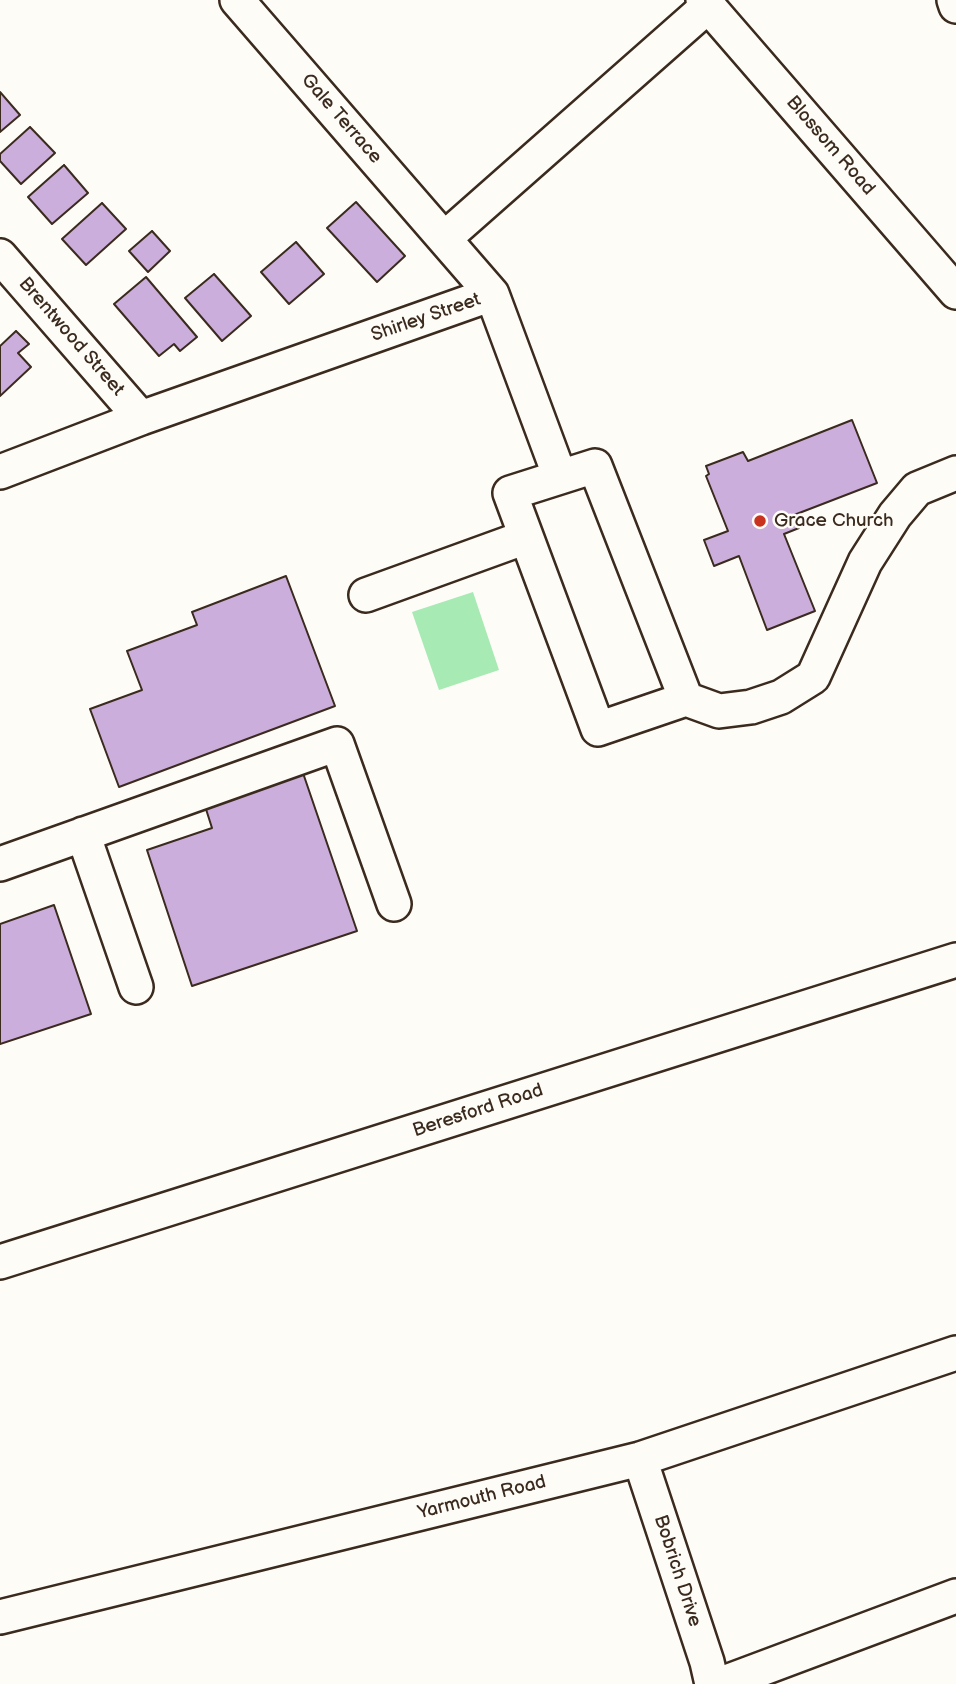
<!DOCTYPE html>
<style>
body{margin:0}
canvas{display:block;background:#fdfcf7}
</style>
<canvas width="956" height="1684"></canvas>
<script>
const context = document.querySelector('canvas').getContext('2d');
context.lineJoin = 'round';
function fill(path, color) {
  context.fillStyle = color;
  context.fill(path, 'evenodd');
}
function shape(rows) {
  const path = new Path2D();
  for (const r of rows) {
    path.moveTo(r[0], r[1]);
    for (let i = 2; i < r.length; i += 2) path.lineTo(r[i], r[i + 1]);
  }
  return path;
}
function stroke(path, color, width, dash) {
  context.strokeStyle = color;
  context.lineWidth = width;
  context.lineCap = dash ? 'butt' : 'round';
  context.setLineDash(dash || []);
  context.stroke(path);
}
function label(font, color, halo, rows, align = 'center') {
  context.font = font + ' "Balsamiq Sans",sans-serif';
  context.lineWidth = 5;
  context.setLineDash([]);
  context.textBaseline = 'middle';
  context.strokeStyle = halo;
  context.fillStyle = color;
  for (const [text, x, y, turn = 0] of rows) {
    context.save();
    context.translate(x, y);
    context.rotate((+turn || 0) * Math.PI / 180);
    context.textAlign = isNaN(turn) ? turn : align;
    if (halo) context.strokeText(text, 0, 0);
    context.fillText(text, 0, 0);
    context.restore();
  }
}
fill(shape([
 [473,592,499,670,439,690,412,612]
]), '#a8eab4');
const building = shape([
 [0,92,20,115,0,132,0,92],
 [30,127,55,153,21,184,0,161,0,154,30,127],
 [64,165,88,193,52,224,28,197,64,165],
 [356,202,405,256,377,282,327,228,356,202],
 [102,203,126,229,86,265,62,239,102,203],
 [152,231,170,251,148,272,129,251,152,231],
 [296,242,324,274,289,304,261,272,296,242],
 [214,274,251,316,222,341,185,298,214,274],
 [146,277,197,337,180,351,174,344,159,356,114,304,146,277],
 [16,331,29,344,18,353,31,367,0,396,0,346,16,331],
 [852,420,877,483,794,515,799,528,784,534,815,611,767,630,739,556,714,566,704,540,728,531,706,476,709,474,706,466,743,452,748,461,852,420],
 [286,576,335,706,119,787,90,709,142,690,127,651,197,625,192,612,286,576],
 [303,773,357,931,192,986,147,850,212,828,205,806,303,773],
 [54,905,91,1014,0,1044,0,924,54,905]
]);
fill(building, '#cbaedb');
stroke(building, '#3b2a1e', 2);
const minor = shape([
 [703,0,956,292],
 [954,0,956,6],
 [445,238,708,6],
 [0,256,141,418],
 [492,294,560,477],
 [0,472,141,418,492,294,237,0],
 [366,595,526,537],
 [686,699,595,466,510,493,598,729,686,699,719,711,751,707,781,697,813,677,865,562,895,515,917,489,956,473],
 [83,834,136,987],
 [0,864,337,744,394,904],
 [0,1262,956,960],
 [640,1459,707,1662,712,1684],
 [0,1617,640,1459,956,1353],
 [721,1684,956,1596]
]);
stroke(minor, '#3b2a1e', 38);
stroke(minor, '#fdfcf7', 33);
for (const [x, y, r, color] of [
 [760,521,7,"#c8321e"]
]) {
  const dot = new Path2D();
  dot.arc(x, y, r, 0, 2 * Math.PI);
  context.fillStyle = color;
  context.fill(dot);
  stroke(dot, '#fdfcf7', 2.5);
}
label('19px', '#3b2a1e', '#fdfcf7', [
 ["Gale Terrace",341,119,49],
 ["Blossom Road",830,146,49],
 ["Shirley Street",426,318,-19],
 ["Brentwood Street",71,337,49],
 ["Beresford Road",478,1111,-18],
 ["Yarmouth Road",482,1498,-14],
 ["Bobrich Drive",677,1571,72]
]);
label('19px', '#3b2a1e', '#fdfcf7', [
 ["Grace Church",774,521]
], 'left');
</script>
